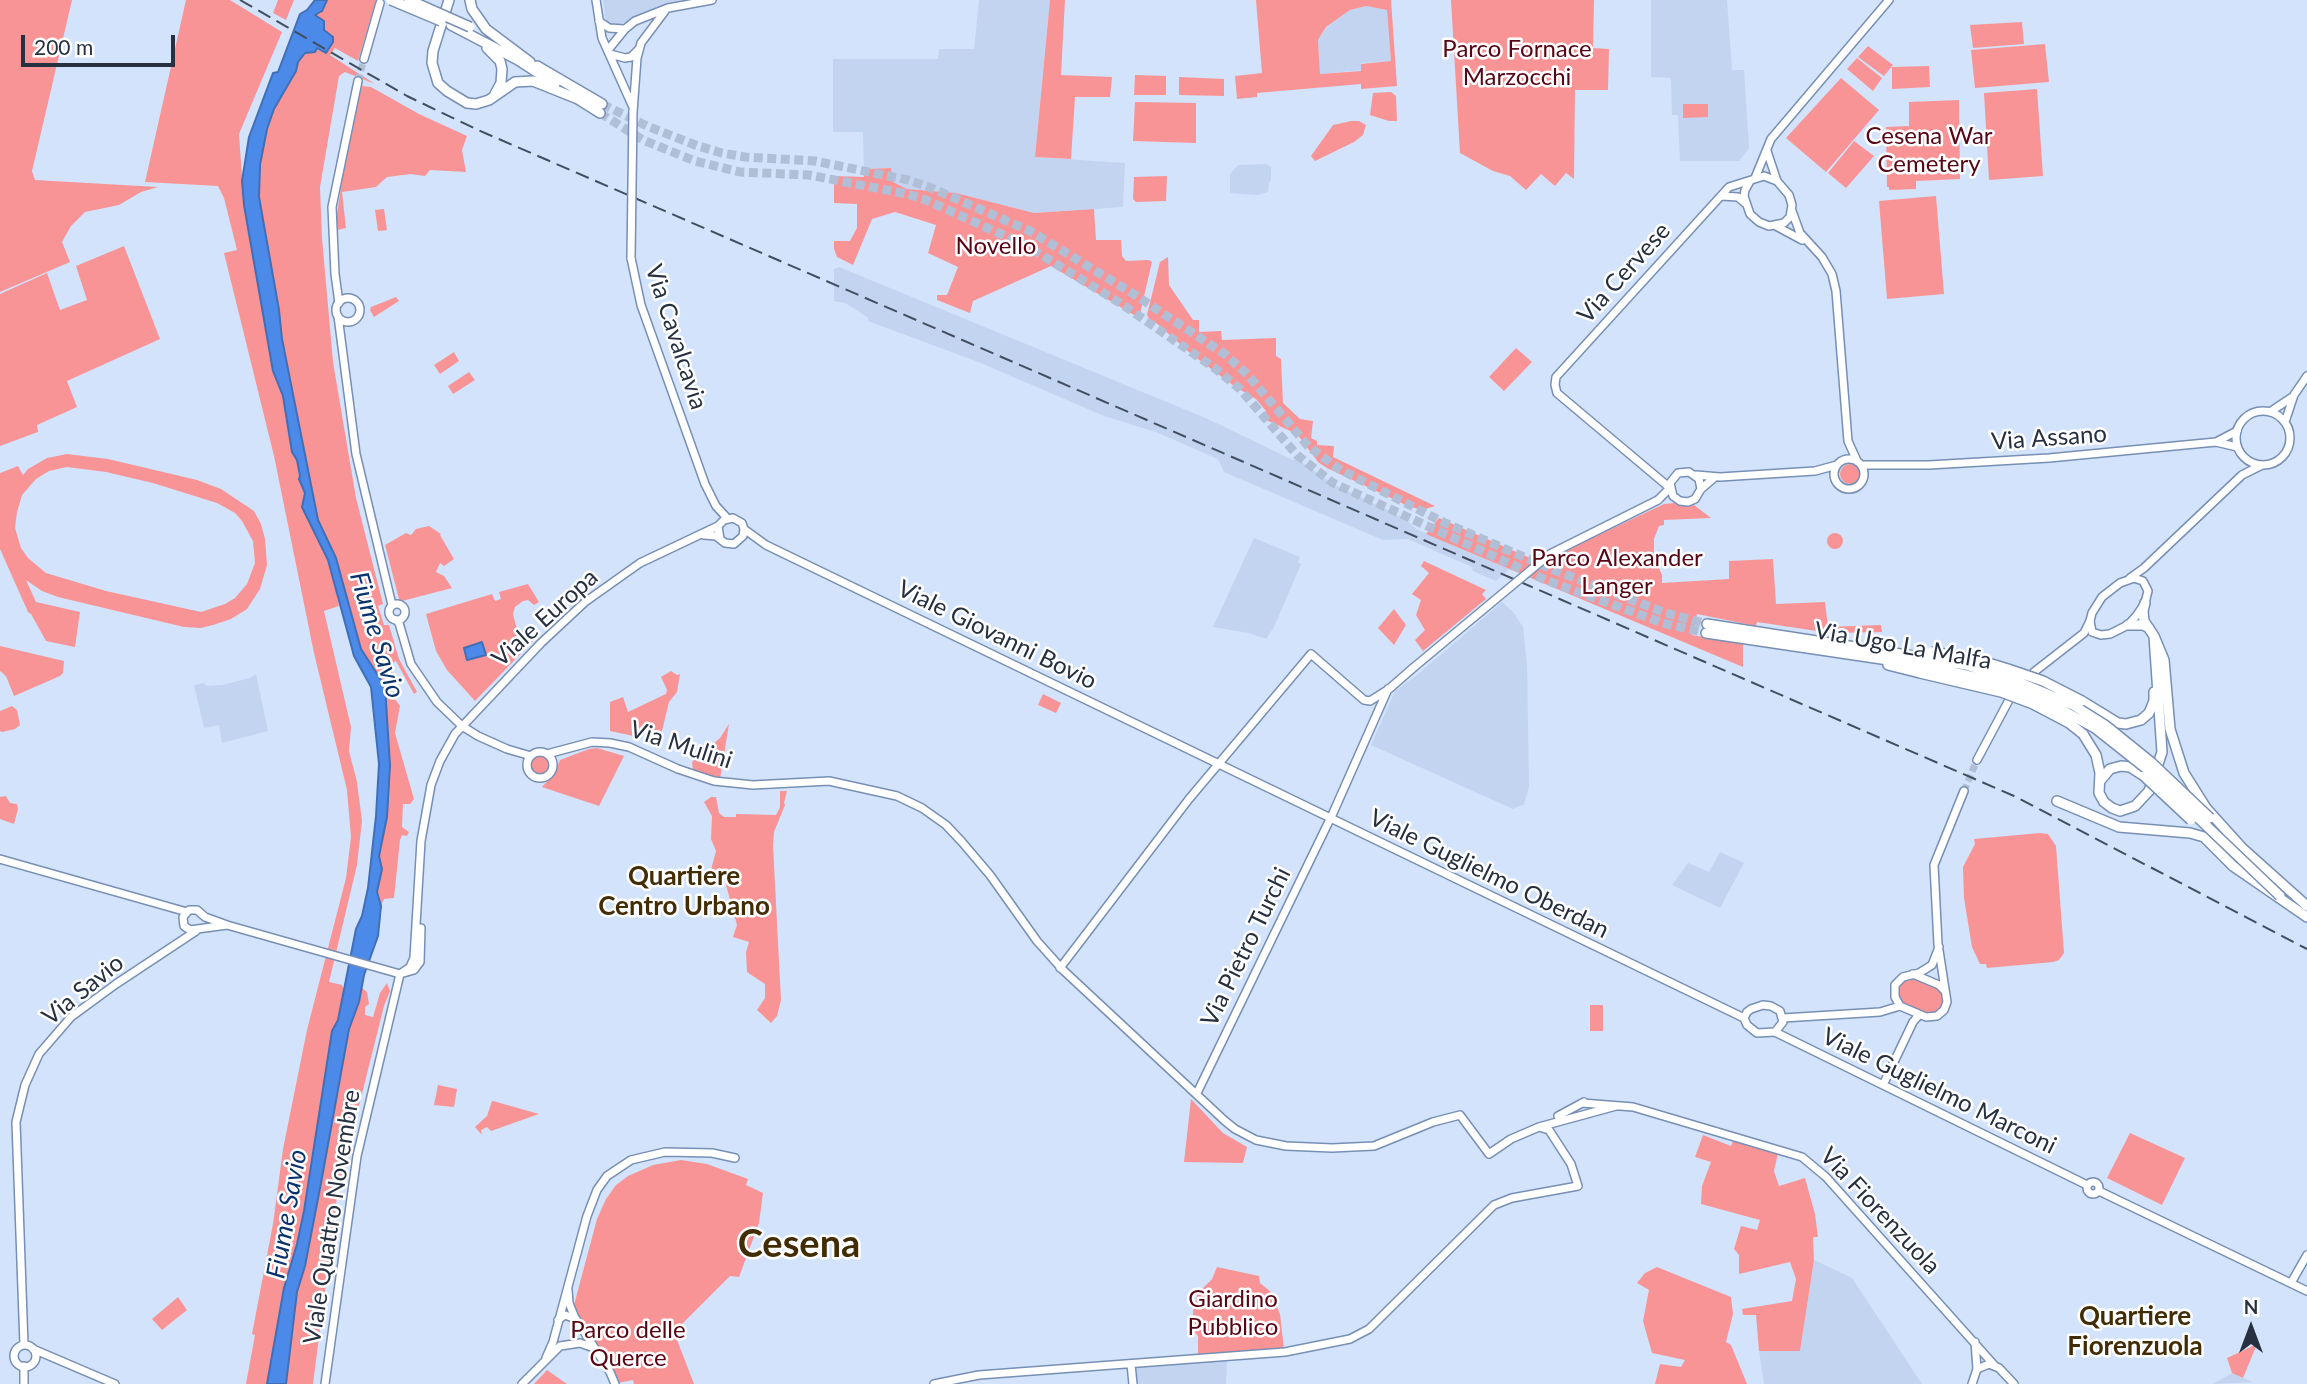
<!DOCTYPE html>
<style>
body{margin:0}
#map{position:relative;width:2307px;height:1384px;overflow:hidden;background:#d2e3fb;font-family:Lato,sans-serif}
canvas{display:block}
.north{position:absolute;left:2216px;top:1293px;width:70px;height:70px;-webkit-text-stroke:5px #fff;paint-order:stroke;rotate:0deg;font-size:19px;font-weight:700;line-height:28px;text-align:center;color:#263040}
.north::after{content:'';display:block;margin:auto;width:24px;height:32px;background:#263040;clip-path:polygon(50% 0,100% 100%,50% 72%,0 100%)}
.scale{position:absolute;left:21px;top:35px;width:154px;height:32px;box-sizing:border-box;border:4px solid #263040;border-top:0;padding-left:9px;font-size:21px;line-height:24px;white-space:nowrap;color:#263040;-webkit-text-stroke:5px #fff;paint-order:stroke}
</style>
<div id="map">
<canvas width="2307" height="1384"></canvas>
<div class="north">N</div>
<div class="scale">200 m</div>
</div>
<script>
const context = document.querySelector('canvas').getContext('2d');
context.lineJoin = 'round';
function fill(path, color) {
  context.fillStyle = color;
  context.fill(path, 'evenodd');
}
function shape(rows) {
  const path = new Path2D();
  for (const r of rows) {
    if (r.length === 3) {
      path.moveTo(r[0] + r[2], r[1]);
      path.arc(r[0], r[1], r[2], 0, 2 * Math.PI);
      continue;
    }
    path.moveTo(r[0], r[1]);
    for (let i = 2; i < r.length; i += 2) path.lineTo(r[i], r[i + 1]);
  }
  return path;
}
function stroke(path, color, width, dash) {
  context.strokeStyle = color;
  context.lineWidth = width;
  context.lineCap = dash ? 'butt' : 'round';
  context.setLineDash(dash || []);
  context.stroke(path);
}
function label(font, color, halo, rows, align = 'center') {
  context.font = font + ' Lato,sans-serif';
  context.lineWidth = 5;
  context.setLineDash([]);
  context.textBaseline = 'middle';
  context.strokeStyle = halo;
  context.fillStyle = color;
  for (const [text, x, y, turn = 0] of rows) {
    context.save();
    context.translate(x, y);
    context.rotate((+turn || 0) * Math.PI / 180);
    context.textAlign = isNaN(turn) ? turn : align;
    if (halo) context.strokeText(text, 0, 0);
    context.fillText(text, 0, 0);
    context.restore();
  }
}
fill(shape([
 [603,0,694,0,657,7,617,26,606,22],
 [979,0,1050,0,1035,157,1125,163,1123,207,1034,213,956,193,907,189,893,182,891,168,864,169,863,132,833,132,833,59,938,59,939,49,974,49],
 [1651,0,1727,0,1732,70,1744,70,1749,148,1739,161,1680,161,1678,115,1672,115,1671,78,1651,77],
 [1366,6,1387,10,1391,61,1361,63,1361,70,1320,74,1318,40,1327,27,1350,10],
 [1265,164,1271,167,1271,181,1269,182,1268,192,1258,195,1230,193,1230,174,1238,165],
 [839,267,1208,419,1293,460,1296,458,1333,484,1404,518,1416,529,1509,569,1496,581,1473,571,1472,567,1408,539,1383,540,1224,472,1218,459,1156,432,1104,416,981,363,868,321,868,318,858,311,845,303,834,301,834,269],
 [1254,538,1300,557,1298,562,1301,564,1274,627,1266,639,1249,633,1213,627],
 [1502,602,1513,612,1523,627,1527,666,1529,787,1524,804,1513,809,1371,745,1395,691,1417,675],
 [256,674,268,731,222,743,219,725,204,728,194,685,204,683,207,686,223,685,250,678],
 [1720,852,1744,863,1720,908,1672,885,1688,863,1709,872],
 [1814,1260,1852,1278,1922,1384,1764,1384,1759,1351,1800,1351],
 [1227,1360,1226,1384,1138,1384,1135,1365],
 [2232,1373,2243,1378,2253,1382,2213,1384]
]), '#c2d4f0');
fill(shape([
 [0,0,72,0,32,171,35,180,158,187,141,192,119,205,85,212,71,226,62,242,70,262,0,292],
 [186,0,230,0,282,32,239,134,244,205,273,371,283,396,292,452,297,459,300,484,305,494,302,507,328,560,334,581,339,606,324,611,351,727,349,751,357,782,362,821,357,865,329,982,342,985,344,990,338,1021,332,1031,304,1211,297,1244,284,1288,267,1384,246,1384,255,1335,252,1334,273,1224,283,1149,307,1030,346,878,351,837,347,790,314,653,274,456,224,253,237,250,224,198,218,186,145,182],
 [278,0,294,0,286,20,273,13],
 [327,0,376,0,358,61,335,48,330,55,375,84,345,72,339,76,320,187,322,238,333,362,356,498,383,604,378,606,384,625,389,625,399,659,417,692,414,694,396,661,391,664,393,677,389,682,389,690,400,706,395,733,414,799,410,804,403,804,402,827,409,832,407,836,402,835,400,840,394,898,384,899,381,906,377,892,382,869,379,857,387,817,390,765,385,686,361,649,336,558,318,520,282,339,279,310,259,197,260,165,267,129,274,109,295,71,297,62,305,53,315,52,317,48,326,53,333,37,324,30,324,21,315,15,322,11],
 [1050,0,1065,0,1061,75,1112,77,1110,97,1075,97,1071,159,1035,157],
 [1256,0,1391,0,1397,86,1361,89,1361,84,1257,93,1257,97,1237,99,1235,76,1262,73],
 [1366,6,1387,10,1391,61,1361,64,1361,71,1320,74,1318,40,1326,27,1350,10],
 [1451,0,1594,0,1593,48,1609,49,1608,90,1575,90,1574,179,1566,173,1555,186,1541,174,1526,190,1510,176,1493,171,1460,153],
 [2022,22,2024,44,1973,48,1970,25],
 [2045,44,2049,82,1975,88,1971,50],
 [1868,46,1893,65,1884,76,1858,57],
 [1857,58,1882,78,1873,91,1847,69],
 [1929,66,1930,87,1892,89,1892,67],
 [1135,75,1166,76,1166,95,1134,95],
 [1179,77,1224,79,1224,96,1179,95],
 [1841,78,1879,110,1826,172,1786,138],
 [362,86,371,87,419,114,467,136,462,150,466,172,430,170,425,176,411,174,387,177,376,187,342,192,346,228,337,230,337,214,347,148],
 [2037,89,2043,176,1989,180,1984,93],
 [1391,92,1396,96,1397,121,1389,121,1370,115,1373,93],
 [1959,100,1960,179,1916,181,1916,189,1889,190,1889,187,1887,187,1886,127,1909,126,1909,102],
 [1135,102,1196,103,1196,143,1133,141],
 [1683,104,1708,104,1708,117,1683,118],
 [1351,121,1359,121,1366,125,1363,135,1354,142,1315,161,1311,156,1333,125],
 [1854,141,1874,156,1846,188,1828,173],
 [891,168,893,182,907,189,956,193,1034,213,1094,209,1096,240,1121,240,1122,256,1126,261,1149,260,1152,262,1139,318,1051,266,973,301,970,313,937,300,937,295,947,295,958,267,928,253,936,225,895,212,872,219,853,265,837,257,834,249,834,241,850,241,857,228,857,204,834,203,834,176,864,177,864,169],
 [1167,176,1166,201,1136,202,1133,199,1134,177],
 [1936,196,1944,294,1887,299,1879,201],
 [384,209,387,230,378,231,375,210],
 [124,246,160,339,67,381,77,407,37,425,38,432,0,446,0,294,47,273,60,310,87,300,76,266],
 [1168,257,1169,285,1193,320,1199,320,1199,332,1221,331,1222,340,1276,338,1276,356,1281,359,1283,403,1300,419,1313,421,1311,438,1317,441,1317,445,1334,446,1333,457,1435,506,1422,510,1408,506,1327,468,1318,462,1297,434,1264,419,1266,411,1256,399,1234,386,1190,353,1154,321,1151,323,1147,315,1160,262],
 [396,297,399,301,374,317,370,310,371,307],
 [1516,348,1532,362,1504,391,1489,377],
 [454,352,459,361,440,374,434,365],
 [469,372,475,380,453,394,448,386],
 [67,454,108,459,197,480,221,489,254,511,261,524,265,539,267,565,260,589,247,609,231,619,213,625,201,628,184,627,58,597,42,591,26,580,36,602,80,612,75,647,46,641,31,614,28,612,0,549,0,473,18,466,23,475,28,469,47,458],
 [67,467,106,472,153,483,217,503,235,513,242,521,253,541,255,563,247,584,235,598,225,604,201,612,106,591,46,573,28,558,21,548,15,528,17,512,22,495,36,479,49,471],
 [1850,474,10],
 [1674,503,1685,506,1694,505,1711,518,1664,520,1664,525,1659,526,1654,539,1654,557,1662,575,1662,583,1729,579,1729,561,1773,559,1776,604,1825,602,1828,627,1881,625,1882,632,1830,633,1757,622,1756,626,1697,614,1692,635,1743,644,1743,667,1426,534,1439,518,1546,565,1575,546,1664,504],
 [429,526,441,534,440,535,454,559,444,566,440,563,436,572,444,576,452,588,402,601,399,599,385,545,406,533,411,535,416,529],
 [1835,541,8],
 [1424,561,1486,590,1482,594,1486,599,1423,651,1415,640,1425,630,1416,615,1421,600,1412,594,1429,573,1421,566],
 [528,584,539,602,534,605,528,600,523,601,515,607,513,614,516,626,534,640,475,701,447,670,436,651,426,614,492,594,495,601,501,599,499,592],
 [1394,609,1406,625,1394,645,1378,628],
 [0,646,64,661,63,673,60,676,14,696,6,676,0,671],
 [671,671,677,675,680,674,677,692,669,702,660,739,641,731,638,737,610,731,610,702,623,697,628,712,666,694,667,690,661,677],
 [1043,694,1061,703,1056,713,1038,705],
 [12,706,17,710,20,725,15,729,2,732,0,731,0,711],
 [729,724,720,779,693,770,692,762,720,738],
 [597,748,624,756,599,806,542,787,555,773,560,760,589,749],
 [540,765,9],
 [780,791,787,791,784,803,785,805,774,832,773,845,781,1000,777,1016,771,1023,757,1010,765,998,765,984,747,972,746,952,749,942,733,937,737,925,726,885,728,875,711,870,716,851,711,839,712,816,704,802,711,797,716,797,719,813,724,817,736,817,736,814,776,815,780,807],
 [6,796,10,803,17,804,18,809,14,824,0,819,0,797],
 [2040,833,2048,834,2056,846,2064,953,2059,960,2053,962,1987,968,1986,964,1980,964,1972,947,1964,898,1963,867,1975,844,1974,839],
 [1914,977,1941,989,1944,998,1942,1006,1935,1013,1924,1014,1902,1003,1898,996,1898,987,1905,979],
 [387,983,390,991,384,1006,338,1189,313,1384,286,1384,297,1292,305,1266,321,1183,349,1029,359,1002,362,988,367,992,369,1004,365,1007,365,1015,373,1017,380,993],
 [1590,1005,1603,1005,1603,1031,1590,1031],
 [438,1085,457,1089,454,1107,434,1105],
 [1191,1099,1223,1133,1247,1147,1243,1163,1184,1162],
 [492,1101,493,1101,539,1114,491,1131,487,1127,481,1130,482,1135,475,1127,487,1116],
 [2130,1133,2185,1158,2162,1205,2107,1178],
 [1703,1135,1731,1146,1733,1141,1778,1153,1774,1171,1779,1186,1805,1178,1815,1214,1818,1237,1813,1237,1814,1260,1800,1351,1759,1351,1756,1315,1743,1315,1742,1309,1792,1301,1796,1279,1790,1262,1739,1274,1739,1255,1734,1249,1741,1226,1757,1230,1760,1220,1701,1204,1702,1186,1711,1162,1695,1157],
 [681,1160,707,1164,748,1179,746,1185,763,1193,759,1223,739,1277,730,1276,674,1332,694,1384,634,1384,633,1380,618,1383,614,1373,575,1311,574,1305,597,1219,606,1199,616,1185,628,1176,653,1165],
 [1217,1267,1259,1276,1260,1283,1271,1292,1280,1314,1284,1349,1198,1356,1198,1336,1193,1330,1193,1311,1199,1288,1203,1288,1212,1279],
 [1657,1267,1731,1297,1733,1314,1726,1342,1731,1345,1747,1384,1655,1384,1660,1364,1681,1367,1685,1360,1652,1353,1643,1321,1649,1290,1637,1283,1645,1273],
 [178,1297,187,1310,162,1330,152,1319],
 [2257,1344,2243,1378,2232,1373,2227,1358],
 [547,1370,567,1384,534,1384]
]), '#f99496');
const water = shape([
 [315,0,327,0,322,11,315,15,324,21,324,30,333,37,333,42,326,53,317,48,315,52,305,53,298,62,296,71,274,109,267,129,260,165,259,197,279,310,282,339,318,520,336,558,361,649,385,686,390,765,387,817,379,856,382,869,377,892,381,906,378,936,364,975,359,1002,349,1029,321,1183,305,1266,297,1292,286,1384,267,1384,284,1288,297,1244,304,1211,332,1031,338,1020,356,929,362,916,368,888,376,816,379,764,371,687,354,656,328,560,302,507,305,493,299,479,300,476,297,460,292,452,283,396,273,371,244,205,242,181,249,137,273,73,278,72,300,14,307,10,315,0],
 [482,642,486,655,467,660,464,648,482,642]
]);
fill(water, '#4c8ae9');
stroke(water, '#416fb6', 2);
stroke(shape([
 [358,81,364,59],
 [1964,791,1977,760]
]), '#b0bfd6', 7, [7, 3.5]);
stroke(shape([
 [602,104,647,126,698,146,722,153,745,157,815,161,908,180,929,187,1030,231,1132,293,1226,355,1248,375,1308,446,1339,469,1445,523,1554,570,1666,613,1707,624],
 [600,113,643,140,695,161,740,172,809,175,907,194,926,200,1025,245,1120,303,1216,369,1240,389,1297,455,1333,483,1548,581,1663,623,1706,633]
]), '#b0bfd6', 9, [9, 4.5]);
const secondary = shape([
 [596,0,602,38,632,105],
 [599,21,609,28,624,29],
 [608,50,625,29,635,21,668,8,712,0],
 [610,54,625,58,631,57,639,49],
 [364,59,380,3],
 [633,112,637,58,641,43,665,11],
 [1767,151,1777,181],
 [1755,178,1771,139,1889,0],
 [1722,196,1738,197,1745,203],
 [1792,211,1800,233,1822,257,1832,274,1836,291,1848,441,1857,461],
 [1776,226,1802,240],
 [631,258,641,305,705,484,716,506,727,518],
 [348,310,12],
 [339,303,335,274,332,207,358,81],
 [338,316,356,454,392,605],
 [2216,442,2237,431],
 [1849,474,15],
 [1861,465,1929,465,2049,458,2216,442,2237,447],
 [1696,475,1720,477,1815,471,1837,465],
 [1701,489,1699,479,1689,472,1678,473,1670,483,1673,496,1680,501,1688,502,1695,499,1701,489,1715,477],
 [1658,500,1670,488,1557,393,1555,385,1556,377,1729,187,1764,176,1777,181,1789,195,1792,205,1790,217,1784,223,1769,226,1759,222,1750,214,1744,196,1745,190,1750,181],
 [744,529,766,545,1744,1018],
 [704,535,716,536,725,543,734,544,743,536,744,529,742,523,733,518,724,520,718,526,720,539],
 [397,612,8],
 [396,620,399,623,411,664,437,702,462,726,478,736,507,749,531,756],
 [2034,672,2084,633,2090,621],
 [540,765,13],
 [547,754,592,742,610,743,629,747,678,769,714,781,753,785,829,781,897,796,922,808,946,825,962,842,990,875,1037,941,1063,970,1225,1121,1235,1129,1256,1140,1286,1146,1332,1148,1374,1146,1433,1122,1460,1115,1489,1154,1511,1139,1539,1127,1616,1106],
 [1977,760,2009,700],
 [0,859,187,912],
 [227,925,190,930,184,926,183,917,189,910,197,910,205,917,227,925,400,974,414,970,420,962,421,928],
 [1939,947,1932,965,1919,973,1903,977,1895,985,1895,997,1900,1006,1926,1017,1937,1016,1944,1010,1947,1002,1938,944,1934,865,1964,791],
 [1060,968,1189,799,1311,654,1364,700,1370,701,1389,689,1413,668],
 [400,974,410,967,414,958,421,841,431,785,440,761,455,734,541,643,585,602,640,563,718,526],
 [1913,974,1939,985,1945,991],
 [1763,1005,1771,1006,1780,1011,1783,1022,1775,1032,1757,1033,1747,1025,1744,1018,1747,1012,1751,1009,1763,1005],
 [1783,1018,1880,1012,1900,1006],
 [1775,1032,2087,1185],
 [1883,1085,1913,1022,1919,1015],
 [1197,1093,1333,813,1388,689],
 [1582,1103,1633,1107,1802,1157,1826,1177,1995,1366],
 [1558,1116,1584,1102],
 [2093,1188,6],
 [2099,1191,2307,1291],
 [2291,1283,2307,1255],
 [568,1290,569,1303,575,1318],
 [558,1320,565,1315,576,1319,610,1372,615,1384],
 [1975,1342,1977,1369],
 [24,1345,16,1122,25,1085,39,1054,71,1017,116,984,196,931],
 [25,1356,11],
 [33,1349,115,1384],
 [546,1358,553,1342,587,1216,597,1190,607,1176,631,1160,665,1152,712,1153,735,1158],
 [1131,1364,1133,1384],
 [24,1366,24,1384],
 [325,1384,357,1156,400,974],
 [522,1384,560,1346,580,1343,594,1348],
 [934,1384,979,1375,1285,1352,1350,1339,1369,1329,1494,1205,1512,1198,1578,1186,1571,1164,1549,1130,1539,1127],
 [1972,1384,1977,1369,1989,1364,1999,1368,2014,1384]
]);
const primary = shape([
 [2263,438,27],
 [2270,412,2291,398],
 [2285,422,2294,395,2307,376],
 [2130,578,2144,568,2242,475,2262,465],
 [2134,578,2143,581,2148,591,2145,603,2137,615,2128,625,2110,634,2101,635,2092,632,2090,621,2092,613,2102,597,2120,583,2134,578]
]);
const highway = shape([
 [449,0,433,51,432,63,438,83,447,91,467,103,476,104,489,100,515,82,533,81,578,99],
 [470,0,472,9,486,29,530,62],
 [451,25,518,60,555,84],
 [487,48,500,61,502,69,501,83,495,94],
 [537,66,602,104],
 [573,96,600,113],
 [2145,603,2143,611,2144,621,2154,636,2164,660,2170,729,2184,773,2206,808,2243,849],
 [1707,624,1926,658],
 [2128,625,2143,625,2149,628],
 [1706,633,1922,665],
 [1888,665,1920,673],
 [2082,701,2118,723,2126,724,2141,720,2149,713,2154,701,2154,692],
 [2083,734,2096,755,2100,773,2099,793,2104,802,2112,808,2120,811,2135,806,2149,791,2162,752,2154,636],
 [2100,781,2110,769,2121,766,2130,767,2144,776],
 [2057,801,2119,827,2190,833,2204,837,2233,866,2307,917],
 [2241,847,2307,906]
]);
stroke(secondary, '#778fb5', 10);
stroke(primary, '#778fb5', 10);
stroke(highway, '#778fb5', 12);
stroke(secondary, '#fff', 7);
stroke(primary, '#fff', 7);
stroke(highway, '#fff', 9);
stroke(shape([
 [240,0,407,96,478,130,2014,796,2307,949]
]), '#424d5f', 2, [14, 7]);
const secondaryBridge = shape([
 [631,258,633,112],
 [1413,668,1550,554,1658,500]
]);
const highwayBridge = shape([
 [391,0,441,21],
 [409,0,470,27],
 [1931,652,1972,658,2008,669,2043,681,2082,701],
 [1926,658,1966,665,2009,678,2073,705,2105,725,2152,763,2210,818],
 [1922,665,1996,682,2036,696,2095,728,2148,770,2280,896],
 [1920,673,2001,692,2033,704,2069,723,2083,734],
 [2144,776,2191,820]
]);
stroke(secondaryBridge, '#778fb5', 10, []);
stroke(highwayBridge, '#778fb5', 12, []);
stroke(secondaryBridge, '#fff', 7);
stroke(highwayBridge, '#fff', 9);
label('24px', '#580515', '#fff', [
 ["Parco Fornace",1517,49],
 ["Marzocchi",1517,77],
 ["Cesena War",1929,136],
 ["Cemetery",1929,164],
 ["Novello",996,246],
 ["Parco Alexander",1617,558],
 ["Langer",1617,586],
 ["Giardino",1233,1299],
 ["Pubblico",1233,1327],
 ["Parco delle",628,1330],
 ["Querce",628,1358]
]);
label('24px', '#263040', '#fff', [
 ["Via Cervese",1624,273,-48],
 ["Via Cavalcavia",676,337,72],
 ["Via Assano",2049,438,-4],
 ["Viale Europa",545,618,-42],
 ["Viale Giovanni Bovio",997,635,26],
 ["Via Ugo La Malfa",1903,646,10],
 ["Via Mulini",681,745,18],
 ["Viale Guglielmo Oberdan",1489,874,26],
 ["Via Pietro Turchi",1246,947,-64],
 ["Via Savio",83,990,-39],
 ["Viale Guglielmo Marconi",1939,1091,26],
 ["Via Fiorenzuola",1880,1211,47],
 ["Viale Quattro Novembre",332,1217,-81]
]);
label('italic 26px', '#0a336e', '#fff', [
 ["Fiume Savio",377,635,73],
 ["Fiume Savio",287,1214,-80]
]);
label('bold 26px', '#412c05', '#fff', [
 ["Quartiere",684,877],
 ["Centro Urbano",684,907],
 ["Quartiere",2135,1317],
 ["Fiorenzuola",2135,1347]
]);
label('bold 38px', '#412c05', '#fff', [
 ["Cesena",799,1245]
]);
</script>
